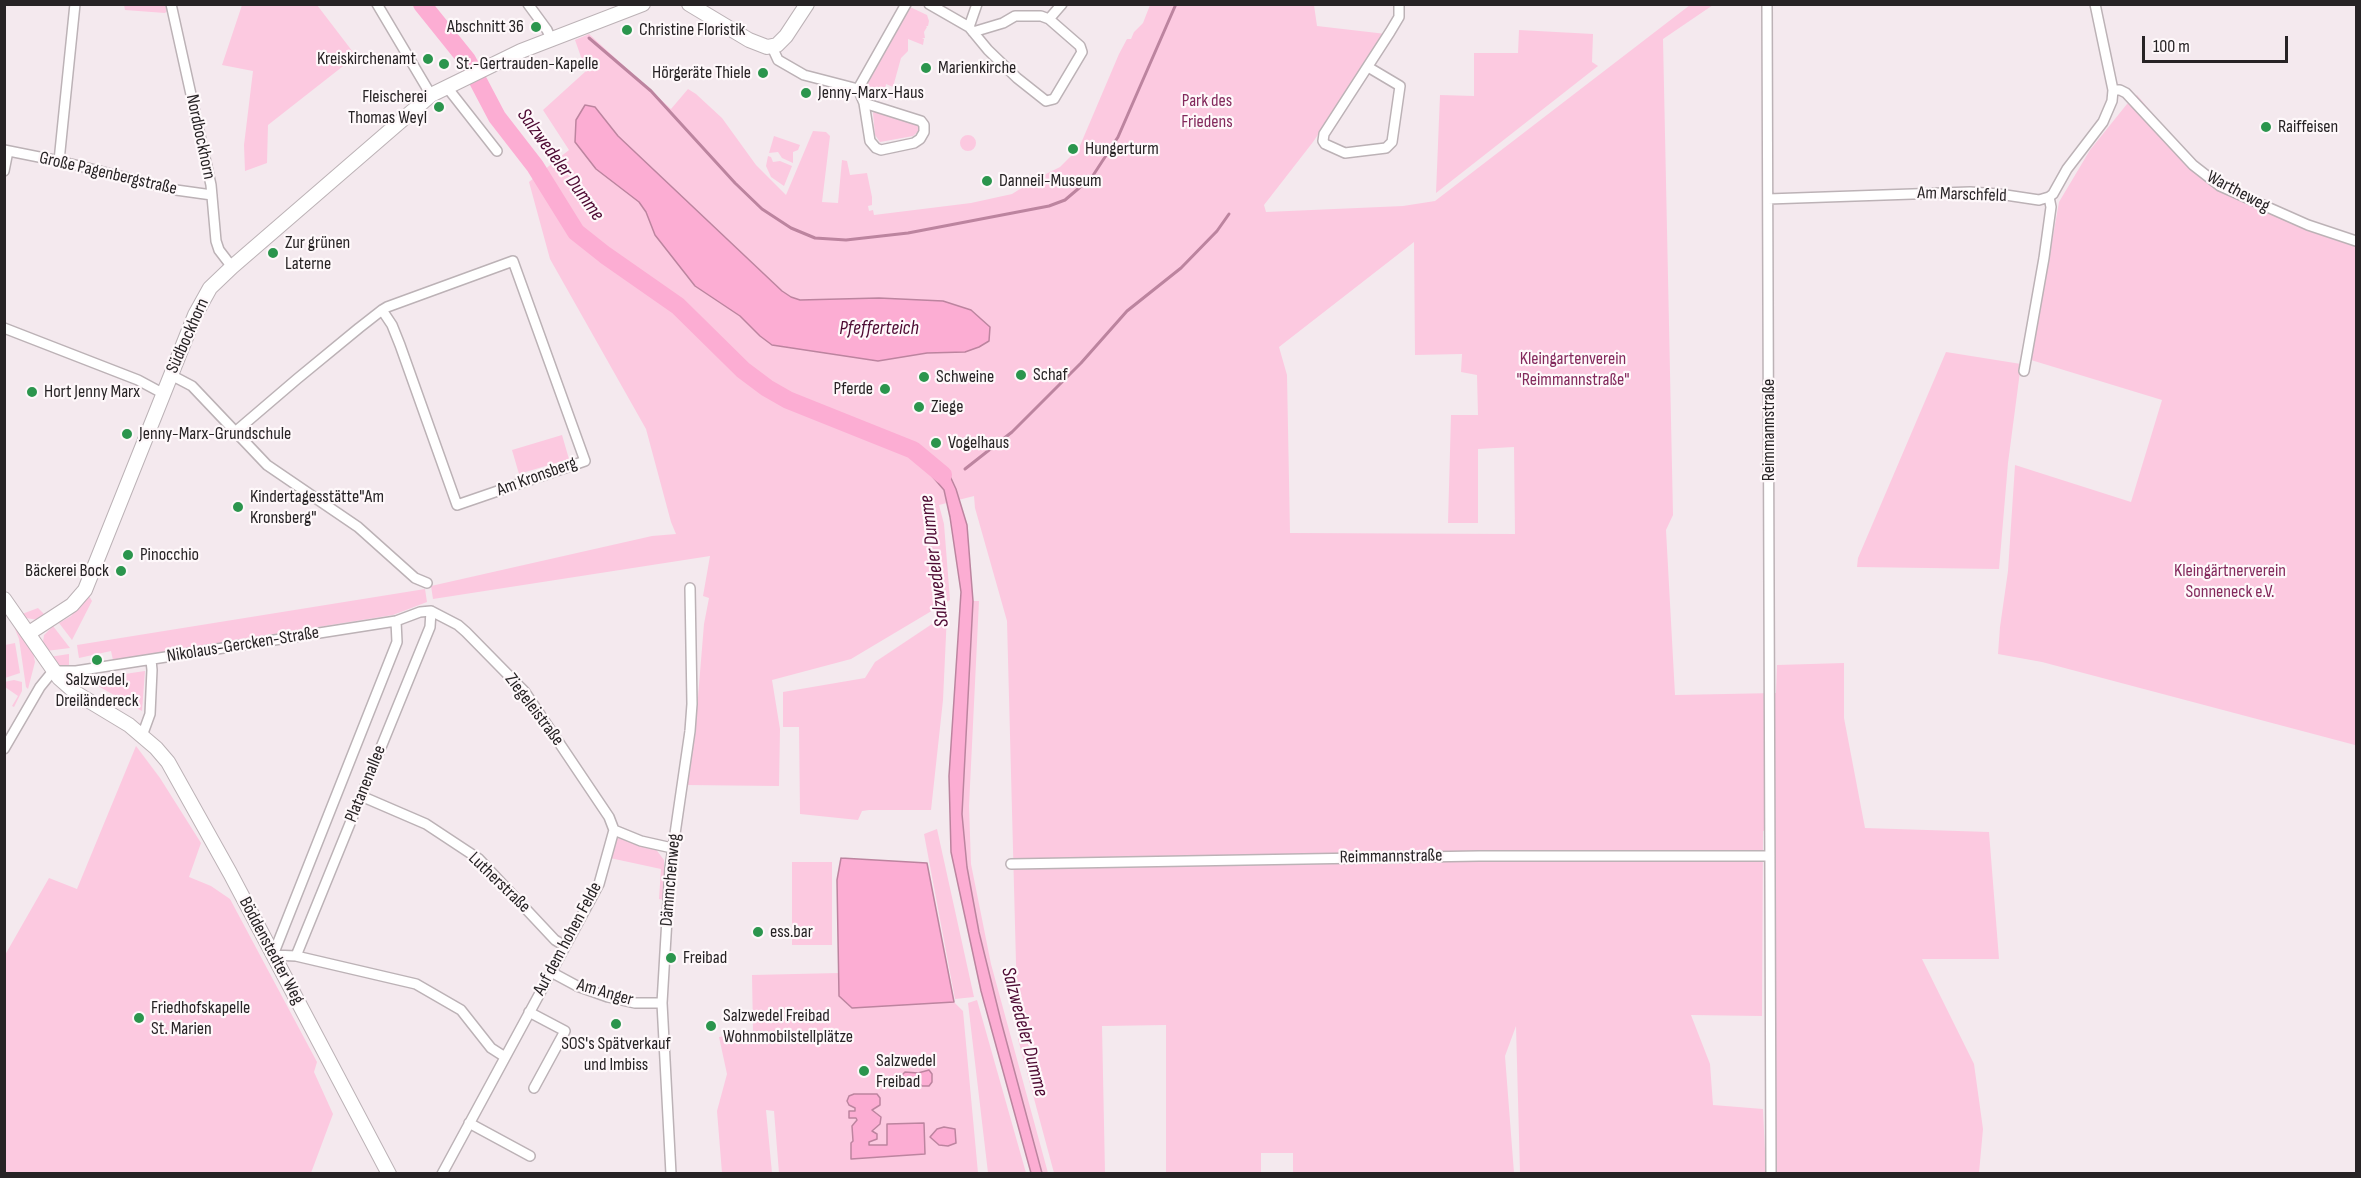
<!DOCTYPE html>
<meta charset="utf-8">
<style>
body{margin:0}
#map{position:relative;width:2361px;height:1178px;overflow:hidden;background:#f4e9ee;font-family:"Sofia Sans Condensed",sans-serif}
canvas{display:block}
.frame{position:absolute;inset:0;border:6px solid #272325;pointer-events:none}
.scale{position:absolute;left:2142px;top:36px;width:146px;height:27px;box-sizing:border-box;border:3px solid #272325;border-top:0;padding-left:8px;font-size:18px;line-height:21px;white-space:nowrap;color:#272325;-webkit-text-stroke:4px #fef8fa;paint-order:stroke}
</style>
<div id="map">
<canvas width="2361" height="1178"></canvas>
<div class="frame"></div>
<div class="scale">100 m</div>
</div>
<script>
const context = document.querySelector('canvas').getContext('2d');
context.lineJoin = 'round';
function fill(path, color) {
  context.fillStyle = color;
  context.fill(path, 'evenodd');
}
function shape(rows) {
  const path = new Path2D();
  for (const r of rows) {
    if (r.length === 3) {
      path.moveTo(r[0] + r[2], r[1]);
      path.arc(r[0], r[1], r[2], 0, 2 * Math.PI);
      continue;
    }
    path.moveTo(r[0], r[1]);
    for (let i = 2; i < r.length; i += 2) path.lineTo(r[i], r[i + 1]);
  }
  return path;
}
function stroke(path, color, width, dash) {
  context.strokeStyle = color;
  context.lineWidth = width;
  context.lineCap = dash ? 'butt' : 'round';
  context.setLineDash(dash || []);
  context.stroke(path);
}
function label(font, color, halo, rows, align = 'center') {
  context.font = font + ' "Sofia Sans Condensed",sans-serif';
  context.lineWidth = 4.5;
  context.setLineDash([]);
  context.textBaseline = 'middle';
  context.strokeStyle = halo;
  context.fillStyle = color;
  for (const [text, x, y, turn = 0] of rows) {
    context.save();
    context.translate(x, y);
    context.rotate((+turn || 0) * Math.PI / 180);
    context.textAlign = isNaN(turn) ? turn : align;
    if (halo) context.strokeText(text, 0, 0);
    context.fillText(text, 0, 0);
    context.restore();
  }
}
fill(shape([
 [124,5,165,5,167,11,165,13,125,10],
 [242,5,317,5,356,56,268,125,267,163,245,171,244,145,253,71,222,65],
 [1150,5,1314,5,1317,26,1386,34,1313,142,1264,205,1266,212,1403,206,1435,201,1690,5,1713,5,1663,39,1673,515,1666,530,1675,695,1776,693,1777,665,1844,663,1844,718,1865,828,1989,832,1999,959,1922,959,1974,1064,1983,1129,1979,1173,1774,1173,1775,830,1763,831,1762,1016,1691,1015,1710,1064,1713,1105,1763,1109,1766,1173,1520,1173,1516,1026,1505,1056,1514,1173,1293,1173,1293,1153,1261,1153,1261,1173,1166,1173,1166,1025,1102,1026,1105,1173,1054,1173,1018,1039,1007,621,975,508,974,496,939,505,944,524,950,600,851,659,772,680,780,729,779,786,686,785,698,697,704,624,709,598,703,596,710,556,433,599,431,586,652,536,676,534,671,522,646,429,550,259,529,182,569,150,543,110,586,71,575,40,589,34,671,109,688,89,696,94,722,118,756,165,786,195,813,131,826,132,830,136,822,202,838,203,842,160,847,161,850,175,867,173,872,197,872,205,868,206,869,211,873,210,874,215,971,203,1012,194,1036,179,1060,167,1079,148,1119,54,1127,39,1131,39,1134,32,1143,23],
 [595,107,618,136,782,291,791,297,800,300,943,301,971,310,990,327,965,352,927,353,878,361,772,345,760,336,740,316,695,286,687,277,639,202],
 [1414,242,1415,355,1462,354,1461,372,1477,375,1478,415,1451,415,1448,523,1478,523,1478,449,1514,447,1515,534,1290,533,1287,375,1279,347],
 [910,7,927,15,929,21,928,26,926,26,927,27,924,32,925,38,922,38,924,39,923,45,908,39,908,51,901,58,893,87,886,84,885,91,869,88,868,83],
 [1519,30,1593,34,1592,62,1598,66,1436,193,1440,95,1474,96,1474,53,1518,53],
 [2137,95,2168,132,2206,171,2272,214,2356,245,2355,745,2042,662,1998,654,2000,627,2008,571,2015,465,2131,502,2162,400,2031,360,2059,202,2090,150,2127,104],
 [875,111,917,120,920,124,920,130,913,136,880,142,875,135,873,113],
 [968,143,8],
 [774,136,800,145,798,150,793,152,793,163,782,158,778,152,769,153],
 [768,156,771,157,773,162,780,161,792,166,784,186,771,177,766,166],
 [1946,352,2021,364,2008,463,1999,569,1857,567,1858,558],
 [562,435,569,459,519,474,512,450],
 [425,589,427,602,393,615,113,660,111,651,79,658,78,652,77,645],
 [88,594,92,601,72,640,59,623,71,616],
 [973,601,979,601,969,806,971,864,991,964,1048,1173,1042,1173,1001,1021,979,932,967,867,962,814],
 [38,608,46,616,38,620,26,618,22,614],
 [947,614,943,700,931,810,869,810,862,811,858,820,800,814,799,727,783,727,783,692,865,678,875,662],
 [13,624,33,652,35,662,28,689,26,687,19,639],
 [53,626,70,648,46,651,43,642,44,635],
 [15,643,20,673,5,678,5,645],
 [69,654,69,667,55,664,49,657],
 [145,671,142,711,91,682,90,679],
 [14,680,22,682,22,691,14,707,12,706,18,696,5,687,4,682],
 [136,746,160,778,201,843,189,877,211,886,230,899,317,1062,314,1072,333,1114,311,1173,5,1173,5,955,49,878,77,889],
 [937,829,974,997,955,999,924,834],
 [620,837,655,848,664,860,664,900,659,899,661,869,610,858,614,842],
 [792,862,832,862,832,945,792,945],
 [839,973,839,996,852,1008,954,1002,963,1011,978,1173,779,1173,774,1111,766,1110,772,1173,722,1173,717,1111,727,1074,719,1037,753,1032,752,975],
 [977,1000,1026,1173,988,1173,968,1003]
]), '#fcc9e0');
const water = shape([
 [585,105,595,107,618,136,782,291,791,297,800,300,879,298,943,301,971,310,990,327,989,341,979,347,965,352,927,353,878,361,772,345,760,336,740,316,695,286,655,235,646,212,639,202,596,169,575,142,576,120,585,105],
 [926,455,950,476,956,489,967,525,973,601,962,814,967,867,979,932,1001,1021,1042,1173,1031,1173,981,991,951,852,949,776,961,592,950,517,944,490,925,468,926,455],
 [841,858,927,863,954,1002,852,1008,839,996,837,880,841,858],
 [929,1070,932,1074,932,1082,929,1086,922,1086,917,1080,914,1081,911,1087,902,1085,901,1076,905,1072,918,1073,929,1070],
 [854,1094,877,1094,880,1098,880,1105,872,1110,881,1117,880,1124,872,1131,877,1134,877,1139,869,1142,869,1145,887,1145,887,1124,924,1123,925,1154,851,1159,851,1143,853,1141,852,1126,857,1120,856,1118,849,1118,849,1111,855,1111,855,1108,849,1105,847,1101,849,1096,854,1094],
 [944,1127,955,1129,956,1143,948,1146,939,1145,930,1137,937,1129,944,1127]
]);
fill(water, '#fcadd3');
stroke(water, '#bc849f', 1.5);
stroke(shape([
 [589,38,651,91,735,183,762,209,791,228,815,238,846,240,908,233,1049,206,1065,200,1092,177,1118,137,1176,4],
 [965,469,1012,432,1081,363,1127,311,1181,268,1217,231,1229,214]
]), '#bc849f', 3);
stroke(shape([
 [422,4,467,60,497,117,535,166,576,232,605,255,678,306,743,370,767,388,788,400,913,450,943,475]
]), '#fcadd3', 18);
const street = shape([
 [171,4,211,185,216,241,219,250,232,267],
 [377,4,431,95],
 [528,4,547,30,551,39],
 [929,4,969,27,988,50,1017,78,1046,101,1054,99,1082,52,1080,46,1049,19,1041,16,1015,16,1003,23,973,32],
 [1767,4,1771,1174],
 [1049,19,1062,4],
 [969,27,977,4],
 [772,47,778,60,804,75,858,89],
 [1368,67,1400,86,1392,142,1386,148,1345,153,1325,144,1323,141,1324,134,1390,32,1399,17,1399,4],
 [446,86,497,151],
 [858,89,864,103,921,121,924,125,924,132,920,139,914,143,881,150,876,148,870,141,864,103],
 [858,89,906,4],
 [2113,90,2120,90,2126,93,2193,165,2220,186,2308,225,2356,241],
 [4,150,59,161,176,190,212,195],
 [59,161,75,4],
 [4,171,8,151],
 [1768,199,1970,192,1999,194,2039,200,2049,197,2053,194,2067,169,2103,122,2112,101,2113,90,2095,4],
 [4,328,138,380,164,394],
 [2024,371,2044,258,2051,207,2049,197],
 [171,375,192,386,267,465,358,527,415,578,427,583],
 [235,432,297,379,359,328,382,310,387,307,513,261,585,461,457,505,400,345,392,325,382,310],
 [396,621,397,642,273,955,296,956,416,984,461,1010,491,1048,505,1057],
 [142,736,150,714,152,670,151,660],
 [4,749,40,687,53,671,76,671,396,621,420,612,431,611,458,625,466,632,525,692,609,817,614,830],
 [361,796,426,824,479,859,555,940,565,946],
 [614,830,641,841,672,848],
 [1011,864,1479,856,1770,856],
 [296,956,430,627,431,611],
 [551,972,577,986,608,997,635,1003,662,1003],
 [529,1012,565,1031,534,1088],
 [469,1123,530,1156],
 [442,1174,599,884,614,830],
 [671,1174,662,1003,670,868,690,731,692,704,690,588]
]);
const secondary = shape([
 [689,4,749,40,767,47,777,45,786,36,807,4],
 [4,599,59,678,76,693,129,725,156,748,168,762,230,873,389,1174],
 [29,633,72,605,85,590,195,315,210,288,232,267,431,95,521,51,643,4]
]);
stroke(street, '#bcb2b6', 12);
stroke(secondary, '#bcb2b6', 16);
stroke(street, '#fff', 9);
stroke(secondary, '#fff', 14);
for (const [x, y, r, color] of [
 [536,27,6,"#2b954d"],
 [627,30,6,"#2b954d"],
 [428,59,6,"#2b954d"],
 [444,64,6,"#2b954d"],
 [926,68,6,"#2b954d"],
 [763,73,6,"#2b954d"],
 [806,93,6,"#2b954d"],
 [439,107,6,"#2b954d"],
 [2266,127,6,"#2b954d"],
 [1073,149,6,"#2b954d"],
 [987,181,6,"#2b954d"],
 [273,253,6,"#2b954d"],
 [1021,375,6,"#2b954d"],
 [924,377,6,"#2b954d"],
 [885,389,6,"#2b954d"],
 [32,392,6,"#2b954d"],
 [919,407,6,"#2b954d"],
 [127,434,6,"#2b954d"],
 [936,443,6,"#2b954d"],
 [238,507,6,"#2b954d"],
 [128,555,6,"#2b954d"],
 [121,571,6,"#2b954d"],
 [97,660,6,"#2b954d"],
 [758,932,6,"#2b954d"],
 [671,958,6,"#2b954d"],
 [139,1018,6,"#2b954d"],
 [616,1024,6,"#2b954d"],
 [711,1026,6,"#2b954d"],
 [864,1071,6,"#2b954d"]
]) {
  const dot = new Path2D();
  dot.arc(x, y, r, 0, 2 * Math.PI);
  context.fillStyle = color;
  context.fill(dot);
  stroke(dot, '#fef8fa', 2);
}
label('18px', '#272325', '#fef8fa', [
 ["Abschnitt 36",524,27,"right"],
 ["Christine Floristik",639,30],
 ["Kreiskirchenamt",416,59,"right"],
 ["St.-Gertrauden-Kapelle",456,64],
 ["Marienkirche",938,68],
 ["Hörgeräte Thiele",751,73,"right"],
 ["Jenny-Marx-Haus",818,93],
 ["Fleischerei",427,97,"right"],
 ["Thomas Weyl",427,118,"right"],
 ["Raiffeisen",2278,127],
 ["Hungerturm",1085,149],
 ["Danneil-Museum",999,181],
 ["Zur grünen",285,243],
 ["Laterne",285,264],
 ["Schaf",1033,375],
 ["Schweine",936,377],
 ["Pferde",873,389,"right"],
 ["Hort Jenny Marx",44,392],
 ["Ziege",931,407],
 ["Jenny-Marx-Grundschule",139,434],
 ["Vogelhaus",948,443],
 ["Kindertagesstätte\"Am",250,497],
 ["Kronsberg\"",250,518],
 ["Pinocchio",140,555],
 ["Bäckerei Bock",109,571,"right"],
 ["Salzwedel,",97,680,"center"],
 ["Dreiländereck",97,701,"center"],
 ["ess.bar",770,932],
 ["Freibad",683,958],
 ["Friedhofskapelle",151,1008],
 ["St. Marien",151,1029],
 ["Salzwedel Freibad",723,1016],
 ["Wohnmobilstellplätze",723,1037],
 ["SOS's Spätverkauf",616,1044,"center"],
 ["und Imbiss",616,1065,"center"],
 ["Salzwedel",876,1061],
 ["Freibad",876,1082]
], 'left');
label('18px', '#83295c', '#fef8fa', [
 ["Park des",1207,101],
 ["Friedens",1207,122],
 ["Kleingartenverein",1573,359],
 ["\"Reimmannstraße\"",1573,380],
 ["Kleingärtnerverein",2230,571],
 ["Sonneneck e.V.",2230,592]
]);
label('18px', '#272325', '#fef8fa', [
 ["Nordbockhorn",200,137,78],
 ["Große Pagenbergstraße",108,174,13],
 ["Wartheweg",2238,192,28],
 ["Am Marschfeld",1962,195,2],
 ["Südbockhorn",188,336,-66],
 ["Reimmannstraße",1769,430,-90],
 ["Am Kronsberg",537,477,-20],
 ["Nikolaus-Gercken-Straße",243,645,-9],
 ["Ziegeleistraße",534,710,53],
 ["Platanenallee",366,784,-68],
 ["Reimmannstraße",1391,857,-1],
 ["Dämmchenweg",671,880,-85],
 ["Lutherstraße",499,883,44],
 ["Auf dem hohen Felde",568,939,-62],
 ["Böddenstedter Weg",271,951,62],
 ["Am Anger",605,993,16]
]);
label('italic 20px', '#4d0932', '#fef8fa', [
 ["Salzwedeler Dumme",560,165,54],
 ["Pfefferteich",879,329],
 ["Salzwedeler Dumme",935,561,-97],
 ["Salzwedeler Dumme",1024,1032,75]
]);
</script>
